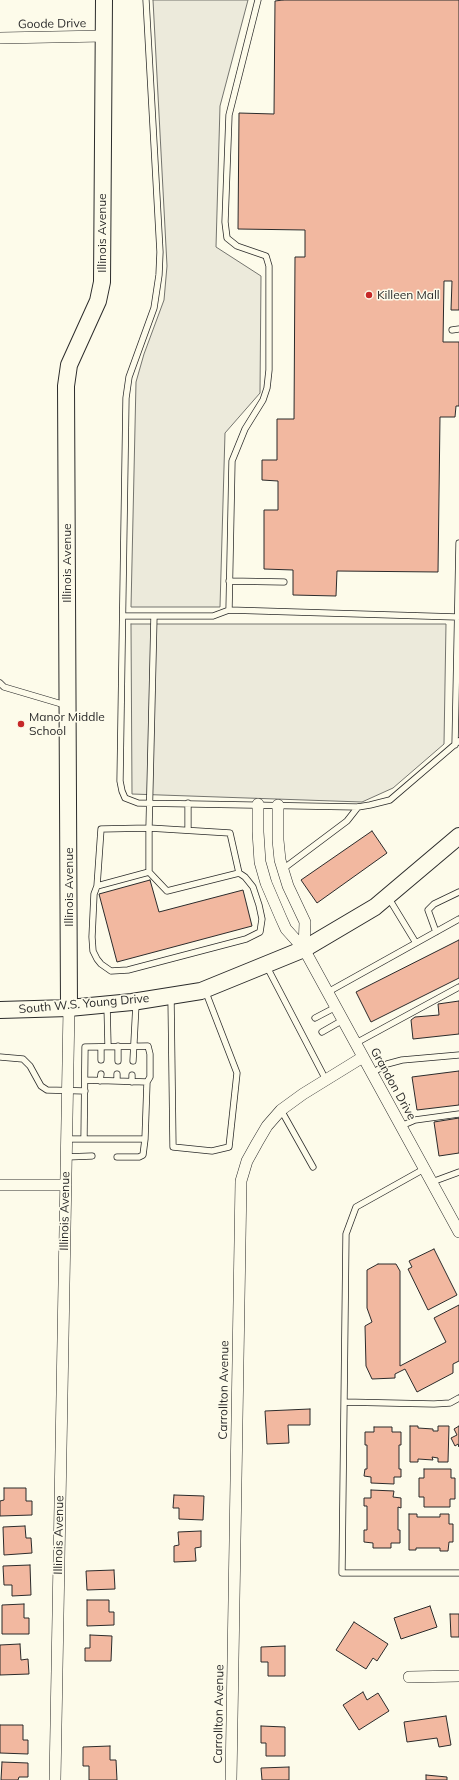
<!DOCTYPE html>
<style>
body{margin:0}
canvas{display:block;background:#fdfbea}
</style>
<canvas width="459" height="1780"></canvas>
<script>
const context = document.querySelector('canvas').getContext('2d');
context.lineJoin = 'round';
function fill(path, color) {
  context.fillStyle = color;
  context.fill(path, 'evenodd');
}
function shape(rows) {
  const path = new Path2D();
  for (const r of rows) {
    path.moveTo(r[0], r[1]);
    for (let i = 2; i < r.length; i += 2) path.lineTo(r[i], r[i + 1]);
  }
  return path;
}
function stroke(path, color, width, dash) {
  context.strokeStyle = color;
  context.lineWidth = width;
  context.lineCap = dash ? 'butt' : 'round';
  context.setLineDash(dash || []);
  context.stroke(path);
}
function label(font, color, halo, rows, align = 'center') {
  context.font = font + ' Mulish,sans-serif';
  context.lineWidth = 3;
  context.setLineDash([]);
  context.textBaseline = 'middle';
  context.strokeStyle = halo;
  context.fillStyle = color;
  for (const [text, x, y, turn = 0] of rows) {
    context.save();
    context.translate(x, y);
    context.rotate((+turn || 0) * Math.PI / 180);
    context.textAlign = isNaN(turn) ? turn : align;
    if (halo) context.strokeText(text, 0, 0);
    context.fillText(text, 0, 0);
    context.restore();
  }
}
const parking = shape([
 [153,0,248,0,220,106,216,247,261,276,260,393,225,433,220,607,131,607,136,382,144,354,164,300,167,266,153,0],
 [131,624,446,624,444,744,393,788,362,802,132,794,131,624]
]);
fill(parking, '#eceadb');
stroke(parking, '#74746e', 1);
const building = shape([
 [283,0,459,0,459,310,451,310,452,281,444,281,443,342,459,342,459,406,456,406,455,417,440,417,438,572,337,571,336,596,293,595,293,570,264,569,264,510,278,510,278,481,262,480,262,460,277,460,277,419,294,419,295,257,305,257,305,230,238,229,239,113,274,114,275,1,283,0],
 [372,831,387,853,317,903,301,880,372,831],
 [150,880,159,912,243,890,252,926,117,962,99,894,150,880],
 [459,940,459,978,371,1022,356,992,459,940],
 [459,1001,459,1034,413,1039,411,1020,415,1017,439,1015,438,1004,459,1001],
 [459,1071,459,1105,417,1110,412,1077,459,1071],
 [459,1118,459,1153,439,1156,434,1122,459,1118],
 [434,1249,457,1295,428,1310,408,1269,412,1267,409,1261,434,1249],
 [378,1264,396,1264,400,1271,400,1366,446,1342,434,1318,459,1305,459,1361,453,1364,453,1373,417,1392,405,1369,395,1374,395,1378,372,1379,366,1366,365,1326,372,1322,367,1308,367,1270,378,1264],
 [310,1409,310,1425,288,1425,289,1443,267,1444,265,1411,310,1409],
 [410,1426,418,1426,418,1428,433,1429,433,1431,438,1431,438,1426,449,1426,448,1462,438,1462,438,1458,432,1457,433,1460,418,1459,418,1462,410,1462,410,1426],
 [459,1426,459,1447,458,1444,455,1446,451,1438,457,1435,454,1429,459,1426],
 [374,1427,392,1427,392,1432,401,1432,401,1445,399,1445,399,1469,401,1469,401,1477,394,1477,394,1484,371,1483,371,1477,364,1476,365,1469,367,1469,367,1445,365,1445,365,1432,374,1432,374,1427],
 [424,1469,451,1469,451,1478,455,1478,455,1499,450,1499,450,1507,424,1507,424,1497,419,1497,419,1478,424,1478,424,1469],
 [4,1488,26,1488,26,1501,32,1501,32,1515,0,1516,0,1501,4,1500,4,1488],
 [371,1490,394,1491,393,1497,401,1498,401,1508,398,1507,398,1530,400,1530,400,1543,391,1543,391,1548,373,1548,373,1543,364,1542,364,1530,367,1530,367,1506,364,1506,364,1498,371,1498,371,1490],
 [174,1495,204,1496,203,1520,179,1519,179,1508,173,1508,174,1495],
 [409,1514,417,1514,417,1517,440,1517,440,1514,449,1514,449,1524,453,1524,453,1542,449,1542,448,1551,440,1551,440,1548,416,1548,416,1550,409,1550,409,1514],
 [25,1526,26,1538,31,1538,32,1553,4,1555,3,1527,25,1526],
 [201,1531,201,1547,195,1548,196,1561,174,1562,174,1546,179,1545,178,1532,201,1531],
 [30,1565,31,1595,12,1596,12,1585,4,1585,3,1566,30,1565],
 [114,1570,115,1589,87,1590,86,1571,114,1570],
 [87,1600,109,1600,109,1612,114,1612,114,1625,87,1626,87,1600],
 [24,1604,24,1618,29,1618,29,1634,2,1634,2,1605,24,1604],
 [430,1606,437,1627,401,1639,394,1618,430,1606],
 [450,1614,459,1614,459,1637,451,1637,450,1614],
 [354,1622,388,1644,377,1661,373,1658,366,1669,336,1650,354,1622],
 [90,1635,112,1636,111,1661,85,1661,85,1648,90,1648,90,1635],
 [20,1644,21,1660,28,1659,29,1674,0,1675,0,1645,20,1644],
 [285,1646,285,1676,268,1676,268,1662,261,1662,261,1647,285,1646],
 [363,1692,367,1700,378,1693,389,1711,359,1730,343,1705,363,1692],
 [446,1716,451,1745,439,1747,437,1738,407,1742,404,1722,446,1716],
 [0,1725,23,1725,23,1740,28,1740,28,1754,0,1753,0,1725],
 [261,1726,285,1727,285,1756,266,1756,266,1743,261,1743,261,1726],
 [110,1746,110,1760,116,1760,117,1780,89,1780,89,1766,83,1766,83,1747,110,1746],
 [2,1762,28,1763,28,1777,19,1777,18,1780,1,1780,2,1762],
 [289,1767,289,1780,262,1780,261,1768,289,1767],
 [426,1775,447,1777,447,1780,426,1780,426,1775]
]);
fill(building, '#f2b8a0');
stroke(building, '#2b2b2b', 1);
const lane = shape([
 [146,0,160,252,159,275,154,308,129,377,126,398,120,781,122,791,125,798,138,803,358,807,370,805,390,800,459,741],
 [452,330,459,329],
 [229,581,284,582],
 [229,610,232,461,245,429,263,400,267,388,269,370,269,266,266,256,237,246,227,238,225,222,229,115,258,0],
 [123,616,213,616,229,610,457,617],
 [154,616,149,828,149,872,167,891,239,873,230,833,149,828,101,829,97,886,94,894,92,937,93,951,97,959,101,964,111,971,128,970,246,939,260,932,262,919,259,905,253,887,245,877,239,873],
 [0,683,4,687,65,705],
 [455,745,459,543],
 [188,830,188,803],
 [283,869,347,821,358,807],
 [97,886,149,872],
 [388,897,416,943],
 [436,932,428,910,434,904,459,892],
 [266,965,326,1080],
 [328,992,459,919],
 [171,998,173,1147,212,1151,229,1147,237,1073,205,990],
 [107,1005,108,1046],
 [315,1018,336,1007],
 [322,1032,343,1020],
 [356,1043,459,987],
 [0,1057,23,1059,30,1066,41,1086,47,1090,85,1091],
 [101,1060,101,1047],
 [118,1061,118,1046],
 [133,1061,136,1004],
 [372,1073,387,1064,402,1060,459,1055],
 [85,1080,147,1082],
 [100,1081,101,1074],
 [117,1081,117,1074],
 [132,1082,132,1075],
 [281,1110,313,1167],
 [401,1126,415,1120,459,1114],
 [67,1139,145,1139,147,1082,150,1077,150,1054,148,1046,85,1047,84,1139],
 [66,1157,92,1156],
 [117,1157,139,1157,143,1155,145,1139],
 [424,1169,356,1207,346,1234,342,1573,459,1573],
 [432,1182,459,1172],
 [344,1402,434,1404,450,1403,459,1398]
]);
const street = shape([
 [0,38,104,36],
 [258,804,258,832,260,862,266,883,281,918,286,929,304,949,459,1232],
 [278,805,278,840,280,860,288,886,305,922,304,949],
 [0,1185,66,1185],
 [409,1677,459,1676],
 [55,1780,69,1008],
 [231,1780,241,1181,247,1161,257,1143,267,1126,281,1110,303,1094,363,1057]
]);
const secondary = shape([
 [69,1008,66,386,69,365,98,301,102,282,104,0],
 [0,1010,69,1008,132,1002,201,991,304,949,375,907,459,836]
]);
stroke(lane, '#2b2b2b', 7);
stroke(street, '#2b2b2b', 12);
stroke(secondary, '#2b2b2b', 18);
stroke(lane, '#fdfbea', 5.5);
stroke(street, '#fdfbea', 11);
stroke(secondary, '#fdfbea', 16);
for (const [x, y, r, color] of [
 [369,295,4,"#c62828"],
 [21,724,4,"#c62828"]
]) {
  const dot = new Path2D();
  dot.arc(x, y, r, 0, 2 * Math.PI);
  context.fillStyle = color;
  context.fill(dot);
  stroke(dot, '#fdfbea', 1.5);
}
label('12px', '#2b2b2b', '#fdfbea', [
 ["Goode Drive",52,24,-1],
 ["Illinois Avenue",102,233,-90],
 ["Illinois Avenue",67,563,-90],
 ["Illinois Avenue",69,887,-90],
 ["South W.S. Young Drive",84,1004,-5],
 ["Grandon Drive",393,1084,61],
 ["Illinois Avenue",65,1211,-89],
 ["Carrollton Avenue",224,1390,-89],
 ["Illinois Avenue",59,1535,-89],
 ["Carrollton Avenue",219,1714,-89]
]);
label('12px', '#2b2b2b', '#fdfbea', [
 ["Killeen Mall",377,295],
 ["Manor Middle",29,717],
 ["School",29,731]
], 'left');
</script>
